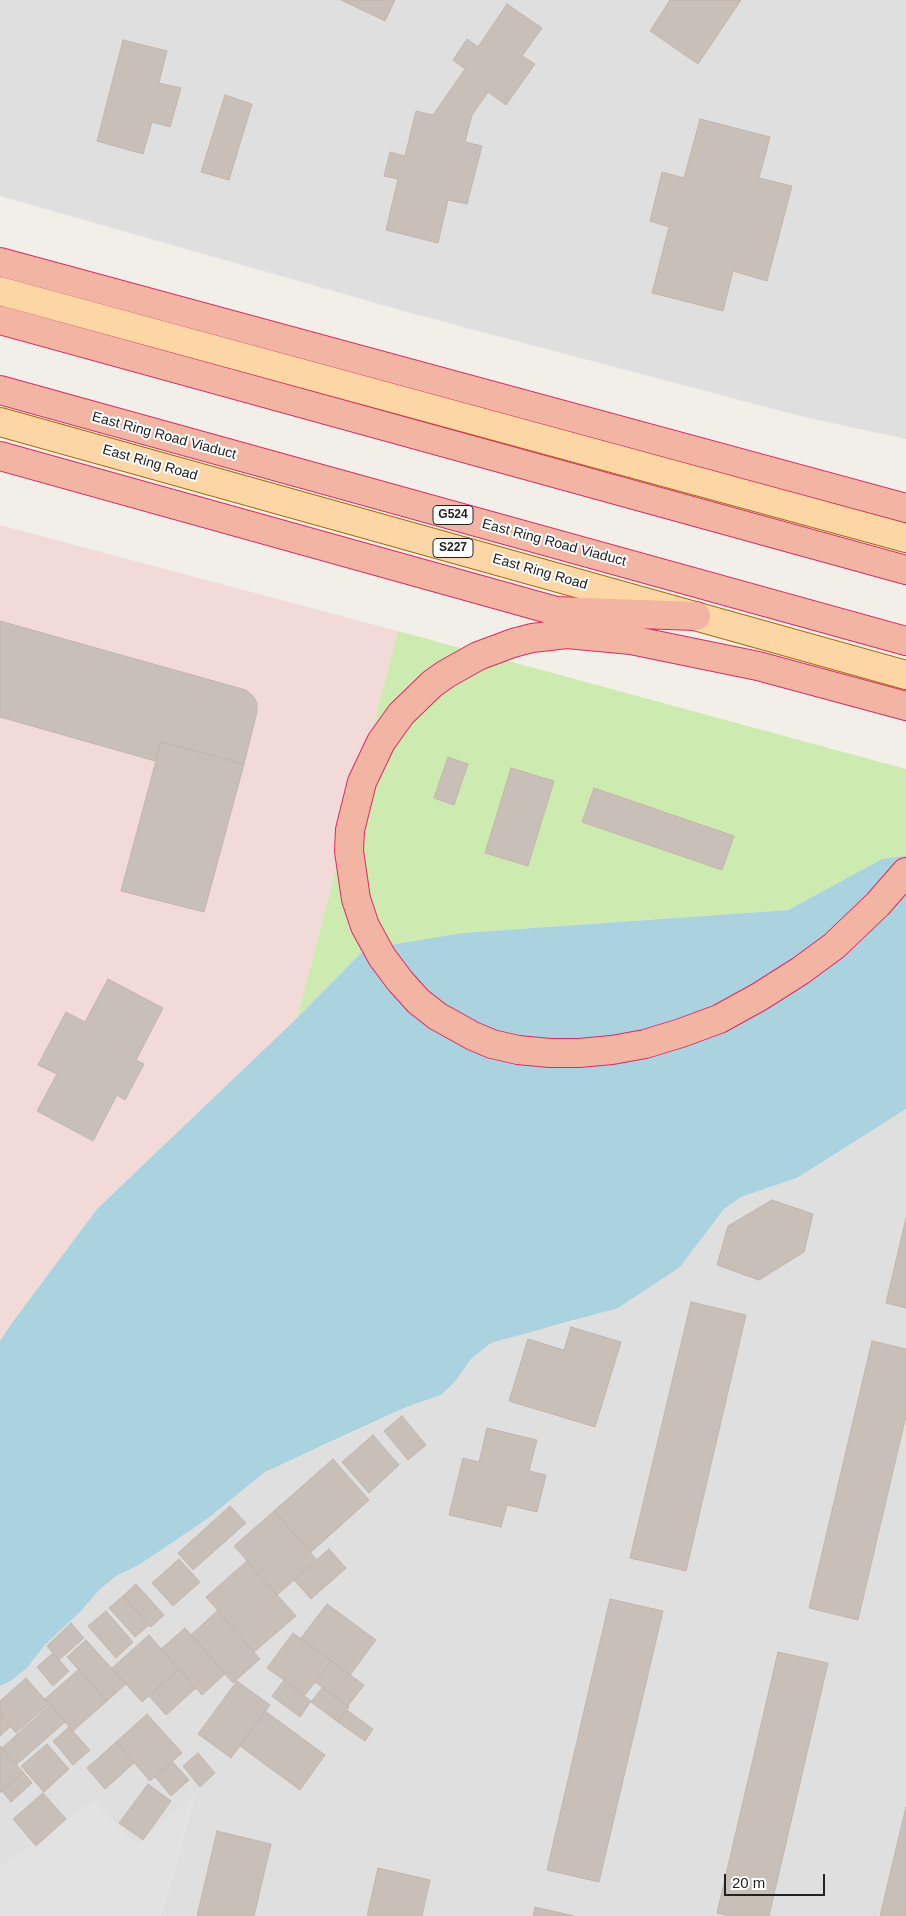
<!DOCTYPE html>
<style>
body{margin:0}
#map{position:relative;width:906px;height:1916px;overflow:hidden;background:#f2efe9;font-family:Arial,sans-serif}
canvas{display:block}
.scale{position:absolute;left:724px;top:1874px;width:101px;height:22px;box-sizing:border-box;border:2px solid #222;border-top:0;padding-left:6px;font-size:15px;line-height:18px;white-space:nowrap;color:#222;-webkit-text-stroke:4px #fff;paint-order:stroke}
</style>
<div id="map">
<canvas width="906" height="1916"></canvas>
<div class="scale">20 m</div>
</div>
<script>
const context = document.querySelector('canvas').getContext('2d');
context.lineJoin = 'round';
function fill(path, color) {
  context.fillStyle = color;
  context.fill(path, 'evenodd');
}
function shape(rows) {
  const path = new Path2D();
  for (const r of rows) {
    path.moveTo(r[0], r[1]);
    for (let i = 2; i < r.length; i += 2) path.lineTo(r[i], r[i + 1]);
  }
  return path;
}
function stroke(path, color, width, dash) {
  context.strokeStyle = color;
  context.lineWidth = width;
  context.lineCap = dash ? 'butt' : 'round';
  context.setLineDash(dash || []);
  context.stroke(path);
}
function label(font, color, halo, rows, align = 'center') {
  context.font = font + ' Arial,sans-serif';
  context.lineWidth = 4;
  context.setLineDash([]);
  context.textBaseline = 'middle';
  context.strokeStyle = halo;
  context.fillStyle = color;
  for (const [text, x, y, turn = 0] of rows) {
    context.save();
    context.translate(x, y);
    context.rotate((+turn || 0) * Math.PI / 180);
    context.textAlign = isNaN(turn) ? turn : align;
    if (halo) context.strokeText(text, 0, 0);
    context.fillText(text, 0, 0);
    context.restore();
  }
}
fill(shape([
 [0,0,906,0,906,439,800,416,418,315,0,196],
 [906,1109,906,1916,161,1916,194,1797,135,1846,94,1802,0,1869,0,1686,11,1681,27,1668,44,1646,82,1610,99,1590,116,1575,133,1568,148,1559,207,1519,265,1472,276,1466,321,1447,404,1408,441,1395,454,1383,471,1359,491,1343,533,1331,574,1321,680,1267,724,1209,741,1197,797,1178]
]), '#e0dfdf');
fill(shape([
 [0,525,398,631,297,1018,97,1209,11,1324,0,1341]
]), '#f2dad9');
fill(shape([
 [398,631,906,769,906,860,882,859,788,910,462,933,365,949,297,1018]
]), '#cdebb0');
fill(shape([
 [194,1795,161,1916,0,1916,0,1869,94,1801,136,1845]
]), '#e2e2e2');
fill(shape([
 [906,856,906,1109,797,1178,741,1197,724,1209,680,1267,618,1308,491,1343,471,1359,454,1383,441,1395,404,1408,265,1472,207,1519,148,1559,133,1568,116,1576,99,1590,82,1610,44,1646,27,1668,11,1681,0,1686,0,1341,11,1324,97,1209,297,1018,365,949,462,933,788,910,882,859]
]), '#aad3df');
const building = shape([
 [341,0,395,0,385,21,341,0],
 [670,0,741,0,698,64,650,31,670,0],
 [507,4,542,28,522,56,535,64,506,105,488,92,472,115,465,142,482,146,467,204,448,200,438,243,386,230,398,179,384,176,390,152,405,156,416,111,433,115,465,69,453,60,467,39,478,47,507,4],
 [123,40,167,51,159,83,181,88,170,127,152,122,143,154,97,141,123,40],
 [225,95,252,104,229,180,201,172,225,95],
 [700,119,770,137,759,178,792,186,767,281,733,271,723,311,652,293,669,227,650,221,662,172,684,178,700,119],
 [0,621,246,690,253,696,257,703,257,712,244,764,161,742,155,761,0,717,0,621],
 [161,742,244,764,204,912,121,891,161,742],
 [448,757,468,764,454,805,434,798,448,757],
 [511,768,554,781,528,866,485,853,511,768],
 [594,788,734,836,722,870,582,822,594,788],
 [108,979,163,1008,136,1060,144,1064,125,1100,117,1095,93,1141,37,1111,57,1074,38,1065,66,1012,85,1022,108,979],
 [772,1200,813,1214,804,1252,759,1280,717,1265,728,1226,772,1200],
 [906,1218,906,1308,886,1303,906,1218],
 [691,1302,746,1315,686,1571,630,1558,691,1302],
 [571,1327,621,1342,595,1427,509,1401,528,1339,564,1350,571,1327],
 [872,1341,906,1349,906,1416,858,1620,809,1608,872,1341],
 [402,1416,426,1445,408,1460,384,1431,402,1416],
 [487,1428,537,1440,529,1471,546,1475,537,1512,507,1505,501,1527,449,1515,463,1458,479,1462,487,1428],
 [373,1435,399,1465,369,1493,342,1462,373,1435],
 [333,1459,369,1500,311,1552,274,1511,333,1459],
 [230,1506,246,1523,193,1570,178,1553,230,1506],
 [274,1511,317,1560,277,1595,234,1546,274,1511],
 [329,1549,346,1568,311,1599,294,1580,329,1549],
 [179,1559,200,1582,173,1606,152,1583,179,1559],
 [247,1561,296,1616,254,1652,206,1597,247,1561],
 [136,1584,164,1615,151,1627,123,1596,136,1584],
 [123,1596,149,1625,135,1637,109,1608,123,1596],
 [610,1599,663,1611,599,1882,547,1870,610,1599],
 [327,1604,376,1640,350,1675,301,1638,327,1604],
 [106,1611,133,1642,116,1658,88,1626,106,1611],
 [217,1611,260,1659,233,1683,191,1635,217,1611],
 [71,1623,84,1638,59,1660,47,1646,71,1623],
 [185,1628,225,1674,202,1695,161,1649,185,1628],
 [293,1633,331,1661,305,1695,267,1668,293,1633],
 [149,1635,179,1669,142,1702,112,1668,149,1635],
 [86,1640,126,1684,107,1701,67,1657,86,1640],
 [778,1652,828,1663,769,1916,729,1916,717,1913,778,1652],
 [53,1653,69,1671,53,1686,37,1667,53,1653],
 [331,1661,364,1685,348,1706,315,1682,331,1661],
 [79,1669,107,1701,73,1731,45,1699,79,1669],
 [179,1669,196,1688,166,1715,149,1696,179,1669],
 [26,1678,49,1704,16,1733,0,1714,0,1701,26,1678],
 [284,1680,311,1701,300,1717,272,1696,284,1680],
 [237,1681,270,1705,231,1758,198,1734,237,1681],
 [322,1688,349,1707,338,1722,311,1702,322,1688],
 [50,1705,65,1722,16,1765,2,1748,50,1705],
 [347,1710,373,1729,365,1741,338,1722,347,1710],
 [265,1711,325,1755,300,1790,240,1746,265,1711],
 [0,1714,11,1726,0,1736,0,1714],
 [147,1714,182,1753,150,1781,116,1742,147,1714],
 [69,1727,90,1750,73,1765,53,1741,69,1727],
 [116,1742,134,1763,105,1789,87,1768,116,1742],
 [47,1744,69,1769,44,1792,21,1766,47,1744],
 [0,1746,23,1772,0,1793,0,1746],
 [198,1753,215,1773,200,1787,183,1766,198,1753],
 [172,1761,189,1780,171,1796,155,1777,172,1761],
 [23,1772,32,1783,11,1802,2,1791,23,1772],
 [148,1784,171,1801,143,1840,119,1823,148,1784],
 [43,1793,66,1819,36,1846,13,1819,43,1793],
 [906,1807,906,1916,880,1916,906,1807],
 [217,1831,271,1844,254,1916,197,1916,217,1831],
 [378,1868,430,1880,422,1916,367,1916,378,1868],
 [535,1907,574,1916,533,1916,535,1907]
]);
fill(building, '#c7bfb8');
stroke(building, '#c4b6ab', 1);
const primary = shape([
 [0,291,906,538],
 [0,422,906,675]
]);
const trunk = shape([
 [0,262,906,508],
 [0,320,906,570],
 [0,390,906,641],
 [0,456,556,611,696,616],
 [906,706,758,666,631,640,567,634,532,638,513,643,478,656,446,674,432,684,401,714,381,742,362,782,350,830,349,851,356,899,365,926,382,957,400,981,418,1001,437,1016,473,1036,492,1044,518,1050,550,1053,579,1053,612,1050,645,1044,681,1033,719,1019,759,997,800,971,834,946,878,904,906,872]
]);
stroke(primary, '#a06b00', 30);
stroke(trunk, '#dc2a67', 30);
stroke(primary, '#fcd6a4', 28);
stroke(trunk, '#f2b4a3', 28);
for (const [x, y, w] of [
 [453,515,40],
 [453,548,40]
]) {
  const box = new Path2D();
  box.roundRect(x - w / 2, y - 9.5, w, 19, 4);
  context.fillStyle = '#fff';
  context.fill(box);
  stroke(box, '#222', 1);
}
label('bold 12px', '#222', null, [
 ["G524",453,515],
 ["S227",453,548]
]);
label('14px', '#222', '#fff', [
 ["East Ring Road Viaduct",164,436,15],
 ["East Ring Road",150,463,16],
 ["East Ring Road Viaduct",554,543,15],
 ["East Ring Road",540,572,16]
]);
</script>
